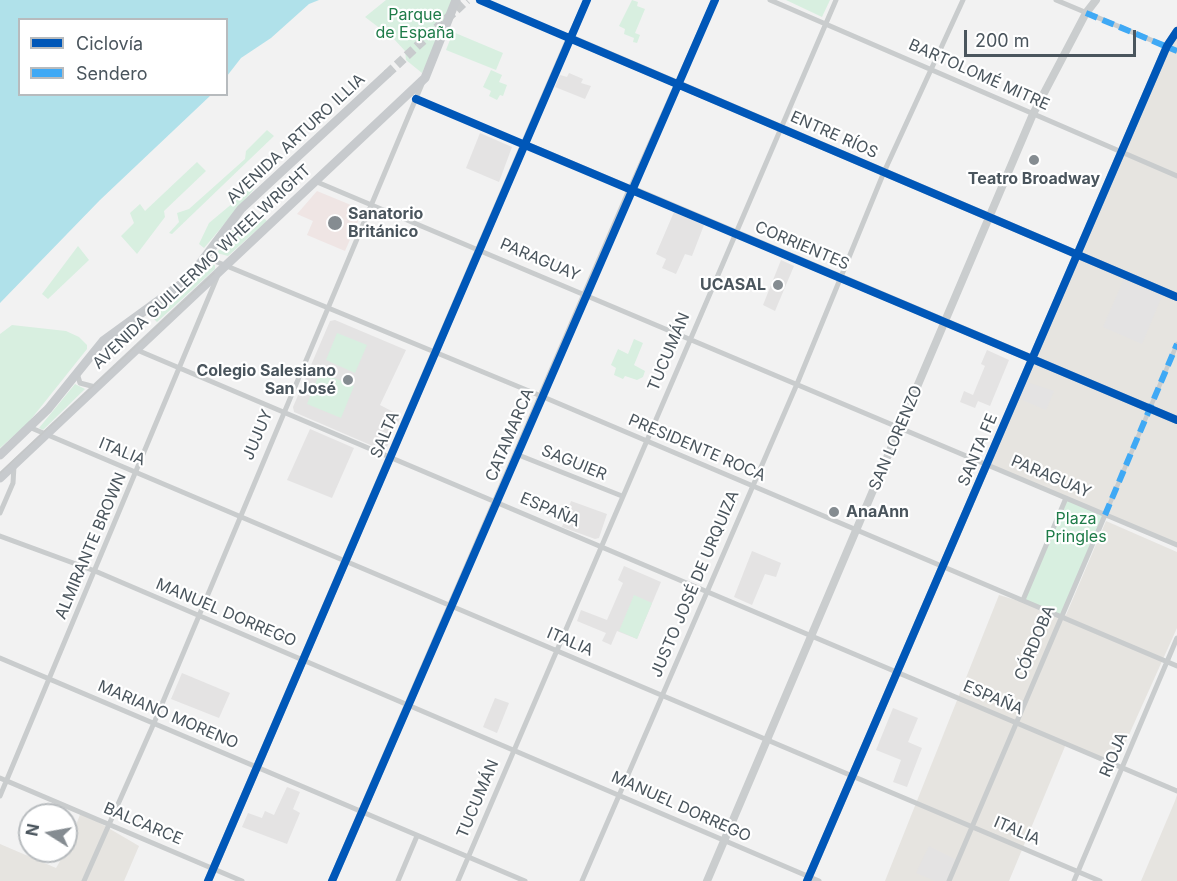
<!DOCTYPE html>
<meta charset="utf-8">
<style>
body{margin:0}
#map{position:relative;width:1177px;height:881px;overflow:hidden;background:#f2f2f2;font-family:Inter,sans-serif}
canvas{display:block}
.legend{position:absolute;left:18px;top:18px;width:210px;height:78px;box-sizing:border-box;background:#fff;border:2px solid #b7bbbe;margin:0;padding:8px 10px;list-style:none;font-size:18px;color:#4a555d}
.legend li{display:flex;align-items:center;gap:12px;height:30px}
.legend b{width:30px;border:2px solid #b7bbbe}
.north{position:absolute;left:18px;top:803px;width:60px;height:60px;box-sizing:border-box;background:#fff;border:2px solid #b7bbbe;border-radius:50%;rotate:281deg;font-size:16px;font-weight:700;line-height:24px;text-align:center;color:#4a555d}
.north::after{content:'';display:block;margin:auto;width:21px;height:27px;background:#858c91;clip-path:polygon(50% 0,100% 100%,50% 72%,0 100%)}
.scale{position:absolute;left:964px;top:30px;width:172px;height:27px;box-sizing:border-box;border:3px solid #4a555d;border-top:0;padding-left:8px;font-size:18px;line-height:21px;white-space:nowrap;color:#4a555d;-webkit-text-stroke:4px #fff;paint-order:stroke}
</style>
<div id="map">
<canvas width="1177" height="881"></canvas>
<ul class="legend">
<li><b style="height:8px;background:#0057b8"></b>Ciclovía</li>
<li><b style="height:8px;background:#3fa9f5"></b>Sendero</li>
</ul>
<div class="north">N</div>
<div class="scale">200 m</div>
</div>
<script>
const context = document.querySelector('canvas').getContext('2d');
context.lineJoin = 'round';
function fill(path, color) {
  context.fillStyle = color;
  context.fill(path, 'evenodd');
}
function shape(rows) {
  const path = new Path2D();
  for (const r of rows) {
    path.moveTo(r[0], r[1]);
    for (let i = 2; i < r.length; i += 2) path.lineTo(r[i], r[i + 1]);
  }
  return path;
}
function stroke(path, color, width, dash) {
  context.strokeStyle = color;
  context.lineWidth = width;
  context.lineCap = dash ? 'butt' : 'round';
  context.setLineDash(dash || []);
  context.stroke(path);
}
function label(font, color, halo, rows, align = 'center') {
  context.font = font + ' Inter,sans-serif';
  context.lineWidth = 4.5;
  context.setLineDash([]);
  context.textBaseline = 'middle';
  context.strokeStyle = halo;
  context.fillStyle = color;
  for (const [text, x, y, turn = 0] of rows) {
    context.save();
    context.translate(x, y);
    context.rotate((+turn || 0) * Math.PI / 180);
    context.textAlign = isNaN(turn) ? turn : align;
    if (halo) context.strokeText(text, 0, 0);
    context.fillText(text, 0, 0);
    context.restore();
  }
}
fill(shape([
 [1177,31,1177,545,987,465],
 [1106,521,1177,552,1177,628,1114,768,1066,744,1009,881,885,881,999,595,1066,615],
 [1177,795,1177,881,1141,881,1175,801],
 [81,812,139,846,124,881,0,881,0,844,56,868,66,851]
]), '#e6e4e0');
fill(shape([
 [569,73,583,79,581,83,591,86,585,99,555,87,560,75,567,77],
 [480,133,512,147,499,182,466,168],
 [674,212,704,225,692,256,685,254,676,274,662,268,666,259,656,254],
 [781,260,794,266,775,311,763,305],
 [1124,279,1162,296,1142,344,1103,327],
 [335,320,406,350,380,405,401,416,387,447,382,450,294,412,293,407,330,321],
 [987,350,1009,360,990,406,978,401,975,408,960,402,964,391,973,395,985,366,981,364],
 [1027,382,1054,391,1046,410,1020,399],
 [310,429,354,448,332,498,287,480],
 [571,501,607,514,599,538,595,539,562,527],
 [752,551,781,563,776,577,765,574,752,605,734,597],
 [624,566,661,582,637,639,617,631,611,645,602,641,606,633,577,621,581,610,607,620,623,583,618,580],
 [182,673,230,693,219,718,171,699],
 [495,698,509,703,497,733,483,727],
 [893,708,918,718,908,742,922,748,907,787,893,782,901,760,876,750],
 [287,787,300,792,293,809,300,813,287,844,242,827,248,813,262,818,265,811,274,815],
 [929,846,955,859,947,881,935,881,916,873]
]), '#e4e3e3');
fill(shape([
 [317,191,363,210,345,251,307,235,313,221,297,214]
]), '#efe5e4');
fill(shape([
 [386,0,455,0,422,73,406,60,405,51,394,39,365,17],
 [632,0,638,2,637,6,645,9,635,33,640,35,637,43,633,42,634,38,624,34,625,29,619,26],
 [786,0,830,0,822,17],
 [453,32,503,53,496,70,446,50],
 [491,70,502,75,499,82,507,85,503,96,500,95,497,100,489,96,491,91,483,87],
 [267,130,274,136,172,234,169,233,179,222,177,213,189,209,245,159,246,151],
 [197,162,206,171,164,211,165,217,137,254,121,236,134,223,130,213,140,204,145,211],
 [252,187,254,189,204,248,199,244,209,223],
 [250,211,259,220,264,218,267,221,228,256,217,253,239,221],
 [78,246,89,260,48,299,42,294],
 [206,265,215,265,215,269,157,322,152,317,149,312,176,294],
 [12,325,66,331,79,337,87,345,87,349,28,423,0,448,0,334],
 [337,333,367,345,355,373,326,360],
 [634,339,643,343,634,365,645,371,643,377,637,380,625,376,623,379,614,375,616,368,611,365,618,349,628,354],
 [320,372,354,386,341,418,307,404],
 [75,384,85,389,43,430,39,428],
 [1066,498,1105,515,1060,616,1023,600],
 [634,595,652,603,637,639,619,631]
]), '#d8efe0');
fill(shape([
 [0,0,319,0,309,4,271,38,241,58,227,76,226,20,20,20,20,94,211,95,100,200,0,303]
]), '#b0e1ea');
stroke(shape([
 [387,74,467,0]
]), '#c8cbcd', 9, [9, 4.5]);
stroke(shape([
 [1105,515,1177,344]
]), '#c9cccd', 4.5);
stroke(shape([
 [480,0,570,38],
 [770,0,1177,176],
 [1056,0,1177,51],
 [416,99,524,144],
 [317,182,1177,545],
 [205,257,541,396,1177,666],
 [137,350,1177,791],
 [77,373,80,383,95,387],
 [29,427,1100,881],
 [516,454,622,496],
 [0,513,13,483,14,466],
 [0,536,95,571,819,881],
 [1023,600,1066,498],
 [0,658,525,881],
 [0,778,242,881],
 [0,796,218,275],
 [84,881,154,723,422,84],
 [398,881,417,836],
 [458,881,836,0],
 [582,881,797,384,884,172,963,0],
 [949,881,1105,515],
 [1074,881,1177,638]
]), '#c9cccd', 5);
stroke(shape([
 [570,38,587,0],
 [524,144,631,189,715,0]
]), '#c9cccd', 7);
stroke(shape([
 [208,881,570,38,1177,297],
 [332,881,631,189,1177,420],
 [707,881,1033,114,1086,13,1096,0],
 [807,881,1167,46,1177,31]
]), '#cacdce', 8);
stroke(shape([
 [0,455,48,409,103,341,180,285,199,265,241,209,387,74],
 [0,478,425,78,456,0]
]), '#c7cacd', 9);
stroke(shape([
 [0,473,214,273]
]), '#c5c7c8', 1.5);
stroke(shape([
 [1086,13,1177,51],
 [1105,515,1177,344]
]), '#3fa9f5', 6, [12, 6]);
stroke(shape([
 [480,0,1177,297],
 [416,99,1177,420],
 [208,881,587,0],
 [332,881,715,0],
 [807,881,1167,46,1177,31]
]), '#0057b8', 8);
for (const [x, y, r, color] of [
 [1034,160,6,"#858c91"],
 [335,223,8,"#858c91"],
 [778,285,6,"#858c91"],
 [348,380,6,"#858c91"],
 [834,512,6,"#858c91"]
]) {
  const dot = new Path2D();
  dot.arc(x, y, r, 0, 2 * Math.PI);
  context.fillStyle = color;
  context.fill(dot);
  stroke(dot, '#fff', 2);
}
label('16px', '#1e7b48', '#fff', [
 ["Parque",415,15],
 ["de España",415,33],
 ["Plaza",1076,519],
 ["Pringles",1076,537]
]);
label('16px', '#4a555d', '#fff', [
 ["BARTOLOMÉ MITRE",979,75,24],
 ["ENTRE RÍOS",834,135,24],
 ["AVENIDA ARTURO ILLIA",296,139,-43],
 ["CORRIENTES",802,246,23],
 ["PARAGUAY",540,260,23],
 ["AVENIDA GUILLERMO WHEELWRIGHT",202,267,-43],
 ["TUCUMÁN",669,352,-67],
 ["JUJUY",258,435,-67],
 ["SALTA",385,435,-67],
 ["CATAMARCA",510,435,-67],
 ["SAN LORENZO",896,438,-67],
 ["PRESIDENTE ROCA",697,448,23],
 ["SANTA FE",978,450,-67],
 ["ITALIA",122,452,22],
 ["SAGUIER",574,463,22],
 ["PARAGUAY",1051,477,23],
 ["ESPAÑA",550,510,23],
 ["ALMIRANTE BROWN",91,546,-67],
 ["JUSTO JOSÉ DE URQUIZA",695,584,-67],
 ["MANUEL DORREGO",226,613,23],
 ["ITALIA",570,642,23],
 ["CÓRDOBA",1035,643,-67],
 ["ESPAÑA",993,698,23],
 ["MARIANO MORENO",168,715,23],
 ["RIOJA",1114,755,-67],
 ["TUCUMÁN",478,799,-67],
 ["MANUEL DORREGO",681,807,24],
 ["BALCARCE",143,824,23],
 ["ITALIA",1017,831,23]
]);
label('bold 16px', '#4a555d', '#fff', [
 ["Teatro Broadway",1034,179,"center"],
 ["Sanatorio",348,214],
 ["Británico",348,232],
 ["UCASAL",766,285,"right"],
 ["Colegio Salesiano",336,371,"right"],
 ["San José",336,389,"right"],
 ["AnaAnn",846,512]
], 'left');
</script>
